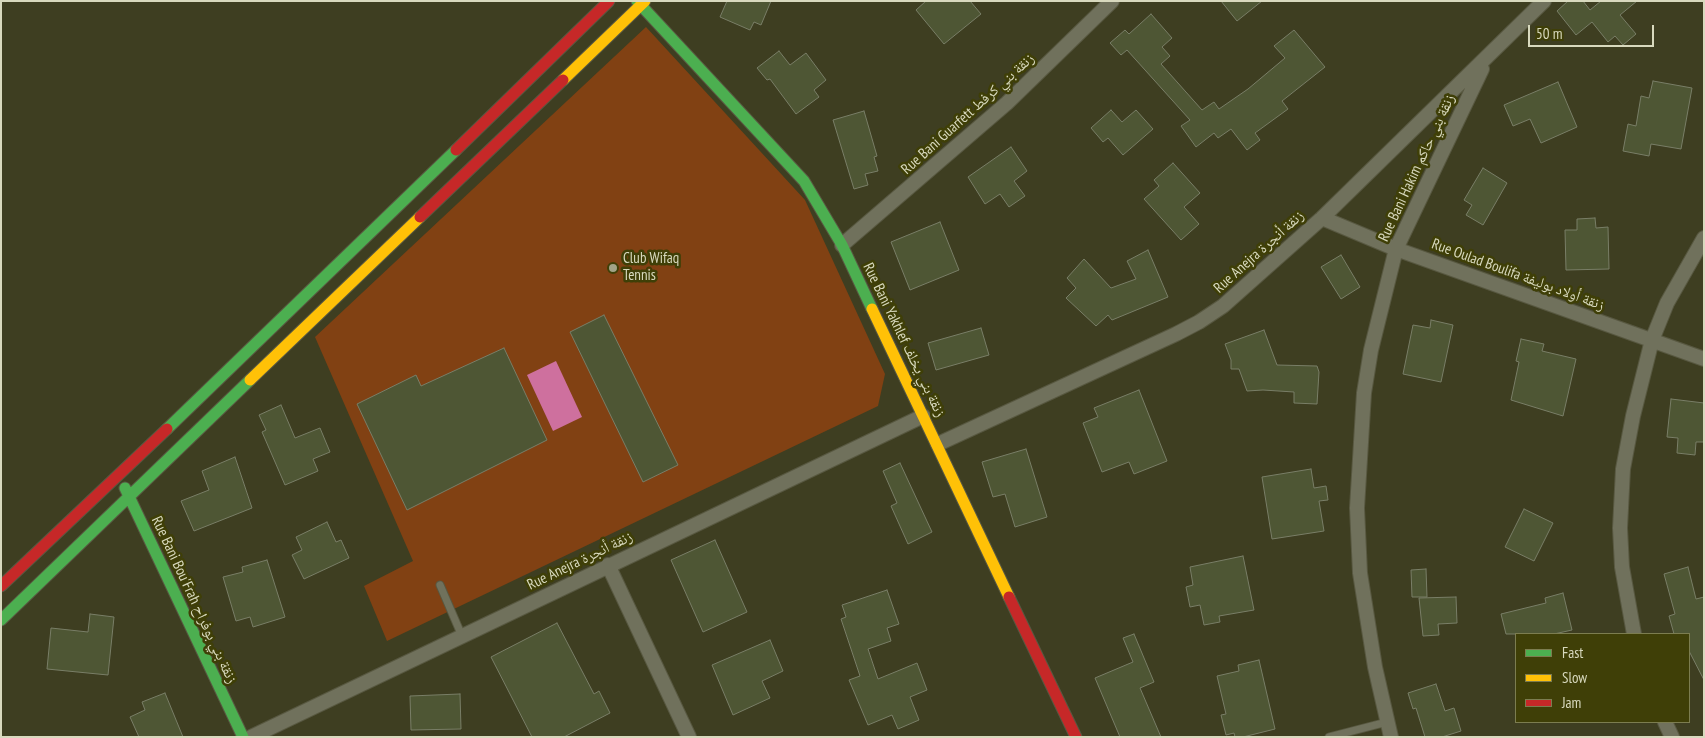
<!DOCTYPE html>
<meta charset="utf-8">
<style>
body{margin:0}
#map{position:relative;width:1705px;height:738px;overflow:hidden;background:#3e3e21;font-family:"PT Sans Narrow",sans-serif}
canvas{display:block}
.frame{position:absolute;inset:0;border:2px solid #d8d9be;pointer-events:none}
.legend{position:absolute;left:1515px;top:633px;width:175px;height:90px;box-sizing:border-box;background:#3f3f07;border:1px solid #7c7d50;margin:0;padding:6px 9px;list-style:none;font-size:15px;color:#d8d9be}
.legend li{display:flex;align-items:center;gap:10px;height:25px}
.legend b{width:25px;border:1px solid #7c7d50}
.scale{position:absolute;left:1528px;top:25px;width:126px;height:22px;box-sizing:border-box;border:2px solid #d8d9be;border-top:0;padding-left:6px;font-size:15px;line-height:18px;white-space:nowrap;color:#d8d9be;-webkit-text-stroke:4px #3f3f07;paint-order:stroke}
</style>
<div id="map">
<canvas width="1705" height="738"></canvas>
<div class="frame"></div>
<ul class="legend">
<li><b style="height:6px;background:#4caf50"></b>Fast</li>
<li><b style="height:6px;background:#ffc107"></b>Slow</li>
<li><b style="height:6px;background:#c62828"></b>Jam</li>
</ul>
<div class="scale">50 m</div>
</div>
<script>
const context = document.querySelector('canvas').getContext('2d');
context.lineJoin = 'round';
function fill(path, color) {
  context.fillStyle = color;
  context.fill(path, 'evenodd');
}
function shape(rows) {
  const path = new Path2D();
  for (const r of rows) {
    path.moveTo(r[0], r[1]);
    for (let i = 2; i < r.length; i += 2) path.lineTo(r[i], r[i + 1]);
  }
  return path;
}
function stroke(path, color, width, dash) {
  context.strokeStyle = color;
  context.lineWidth = width;
  context.lineCap = dash ? 'butt' : 'round';
  context.setLineDash(dash || []);
  context.stroke(path);
}
function label(font, color, halo, rows, align = 'center') {
  context.font = font + ' "PT Sans Narrow","Noto Naskh Arabic",sans-serif';
  context.lineWidth = 5;
  context.setLineDash([]);
  context.textBaseline = 'middle';
  context.strokeStyle = halo;
  context.fillStyle = color;
  for (const [text, x, y, turn = 0] of rows) {
    context.save();
    context.translate(x, y);
    context.rotate((+turn || 0) * Math.PI / 180);
    context.textAlign = isNaN(turn) ? turn : align;
    if (halo) context.strokeText(text, 0, 0);
    context.fillText(text, 0, 0);
    context.restore();
  }
}
fill(shape([
 [646,27,805,200,885,374,878,406,387,641,364,586,413,561,315,337]
]), '#814113');
fill(shape([
 [556,361,582,417,553,431,527,375]
]), '#ce709e');
const building = shape([
 [727,1,771,1,761,25,754,22,750,30,720,17,727,1],
 [926,1,970,1,981,14,944,44,916,10,926,1],
 [1221,1,1262,1,1237,21,1221,1],
 [1568,1,1583,1,1590,10,1601,1,1637,1,1620,15,1636,34,1623,45,1615,36,1608,42,1592,22,1576,35,1557,11,1568,1],
 [1151,14,1172,38,1162,47,1170,56,1161,64,1202,110,1214,102,1219,109,1248,89,1285,58,1274,46,1294,30,1325,67,1282,101,1288,109,1255,133,1260,140,1247,150,1231,129,1218,138,1214,133,1196,147,1181,126,1190,120,1127,50,1121,55,1110,43,1125,30,1129,34,1151,14],
 [779,51,790,65,806,53,826,80,814,90,819,97,796,114,770,79,767,80,757,68,779,51],
 [1653,81,1692,88,1681,149,1651,144,1649,156,1623,151,1628,124,1636,126,1641,96,1649,98,1653,81],
 [1558,82,1577,127,1541,143,1530,119,1513,126,1504,105,1558,82],
 [1111,110,1122,122,1136,110,1153,129,1123,155,1108,138,1103,142,1091,128,1111,110],
 [864,111,877,156,874,157,878,171,865,174,868,185,854,189,833,120,864,111],
 [1011,147,1027,171,1014,181,1025,196,1009,207,1000,194,985,204,968,177,1011,147],
 [1173,163,1200,193,1184,207,1199,224,1181,240,1144,199,1159,186,1154,180,1173,163],
 [1483,168,1507,183,1483,225,1466,215,1472,205,1464,200,1483,168],
 [1595,218,1596,228,1608,227,1609,269,1566,270,1565,230,1577,230,1577,219,1595,218],
 [940,222,959,270,910,290,891,242,940,222],
 [1148,250,1168,297,1112,320,1108,315,1096,326,1066,298,1076,288,1067,278,1084,259,1111,288,1136,279,1127,261,1148,250],
 [1341,255,1360,287,1341,299,1321,267,1341,255],
 [604,315,678,465,643,482,570,332,604,315],
 [1431,320,1453,325,1441,382,1403,374,1413,325,1430,328,1431,320],
 [981,328,989,355,936,370,928,343,981,328],
 [1264,330,1277,365,1317,366,1319,372,1317,404,1294,403,1294,392,1263,390,1247,391,1239,369,1231,369,1231,360,1225,344,1264,330],
 [1521,339,1544,344,1542,351,1576,359,1563,416,1511,400,1519,362,1516,361,1521,339],
 [504,348,547,440,407,510,357,404,416,375,421,386,504,348],
 [1139,390,1167,461,1134,474,1129,462,1102,472,1083,423,1098,417,1094,408,1139,390],
 [1671,399,1704,403,1704,442,1696,442,1695,455,1677,453,1678,438,1667,437,1671,399],
 [281,405,295,438,320,428,330,452,313,459,318,471,285,485,262,432,266,430,259,415,281,405],
 [1026,449,1047,517,1015,527,1005,494,993,497,982,462,1026,449],
 [235,457,252,508,194,531,181,501,209,490,202,471,235,457],
 [900,463,932,532,908,544,891,506,897,503,883,471,900,463],
 [1311,469,1314,488,1326,486,1328,500,1319,501,1324,531,1272,539,1262,477,1311,469],
 [1524,509,1553,523,1534,561,1505,547,1524,509],
 [327,522,336,542,341,540,349,558,304,579,292,555,302,550,296,537,327,522],
 [715,540,747,612,703,632,671,560,715,540],
 [1243,556,1254,610,1219,616,1220,622,1204,625,1200,605,1190,607,1186,587,1193,585,1190,567,1243,556],
 [267,560,285,617,253,627,250,617,236,621,223,577,243,572,242,567,267,560],
 [1688,567,1696,599,1704,597,1704,680,1689,651,1689,634,1674,634,1669,616,1675,614,1664,574,1688,567],
 [1426,569,1427,597,1412,597,1411,570,1426,569],
 [887,590,899,624,887,628,891,641,868,649,878,679,917,663,927,690,910,697,919,720,898,729,892,715,868,725,849,680,860,676,841,619,846,617,842,605,887,590],
 [1563,593,1572,630,1554,634,1506,634,1501,614,1546,603,1545,598,1563,593],
 [1456,597,1457,623,1438,624,1439,635,1423,636,1419,598,1456,597],
 [90,614,114,617,108,675,47,669,51,628,88,632,90,614],
 [557,623,594,694,599,691,610,713,564,737,532,737,491,657,557,623],
 [1134,634,1154,682,1140,688,1161,737,1120,737,1095,678,1133,662,1123,638,1134,634],
 [770,640,783,671,762,681,770,698,733,715,712,665,770,640],
 [1259,660,1275,729,1243,737,1235,737,1234,733,1226,735,1221,715,1226,714,1217,676,1239,671,1238,665,1259,660],
 [1436,684,1445,711,1454,708,1461,731,1442,737,1425,737,1416,708,1413,709,1408,693,1436,684],
 [165,693,183,737,139,737,130,717,145,710,142,702,165,693],
 [460,694,461,729,411,730,410,696,460,694]
]);
fill(building, '#4e5634');
stroke(building, '#797e67', 1);
const lane = shape([
 [440,585,462,636],
 [1329,737,1387,722]
]);
const street = shape([
 [1322,218,1396,249,1704,359],
 [842,245,1007,103,1112,1],
 [938,444,1176,334,1199,322,1223,306,1322,218,1544,1],
 [608,565,689,737],
 [1634,634,1622,567,1620,528,1623,469,1633,416,1652,340,1667,303,1704,238],
 [1665,722,1672,737],
 [251,737,923,416],
 [1391,737,1375,667,1360,573,1357,508,1364,393,1371,350,1396,249,1482,69]
]);
const fast = shape([
 [637,1,804,181,842,245,872,309],
 [167,429,456,150],
 [125,488,243,737],
 [1,620,250,380]
]);
const slow = shape([
 [563,80,645,1],
 [872,309,1009,597],
 [250,380,420,217]
]);
const jam = shape([
 [456,150,609,1],
 [420,217,563,80],
 [1,586,167,429],
 [1009,597,1076,737]
]);
stroke(lane, '#585841', 9);
stroke(street, '#585841', 16);
stroke(fast, '#585841', 13);
stroke(slow, '#585841', 13);
stroke(jam, '#585841', 13);
stroke(lane, '#70715c', 7);
stroke(street, '#70715c', 14);
stroke(fast, '#4caf50', 11);
stroke(slow, '#ffc107', 11);
stroke(jam, '#c62828', 11);
for (const [x, y, r, color] of [
 [613,268,5,"#a2a387"]
]) {
  const dot = new Path2D();
  dot.arc(x, y, r, 0, 2 * Math.PI);
  context.fillStyle = color;
  context.fill(dot);
  stroke(dot, '#3f3f07', 2);
}
label('15px', '#d8d9be', '#3f3f07', [
 ["Rue Bani Guarfett زنقة بني كرفط",968,114,-42],
 ["Rue Bani Hakim زنقة بني حاكم",1417,168,-65],
 ["Rue Anejra زنقة أنجرة",1259,252,-42],
 ["Rue Oulad Boulifa زنقة أولاد بوليفة",1518,275,20],
 ["Rue Bani Yakhlef زنقة بني يخلف",904,340,64],
 ["Rue Anejra زنقة أنجرة",580,561,-26],
 ["Rue Bani Bou'Frah زنقة بني بوفراح",194,600,65]
]);
label('15px', '#d8d9be', '#3f3f07', [
 ["Club Wifaq",623,259],
 ["Tennis",623,276]
], 'left');
</script>
